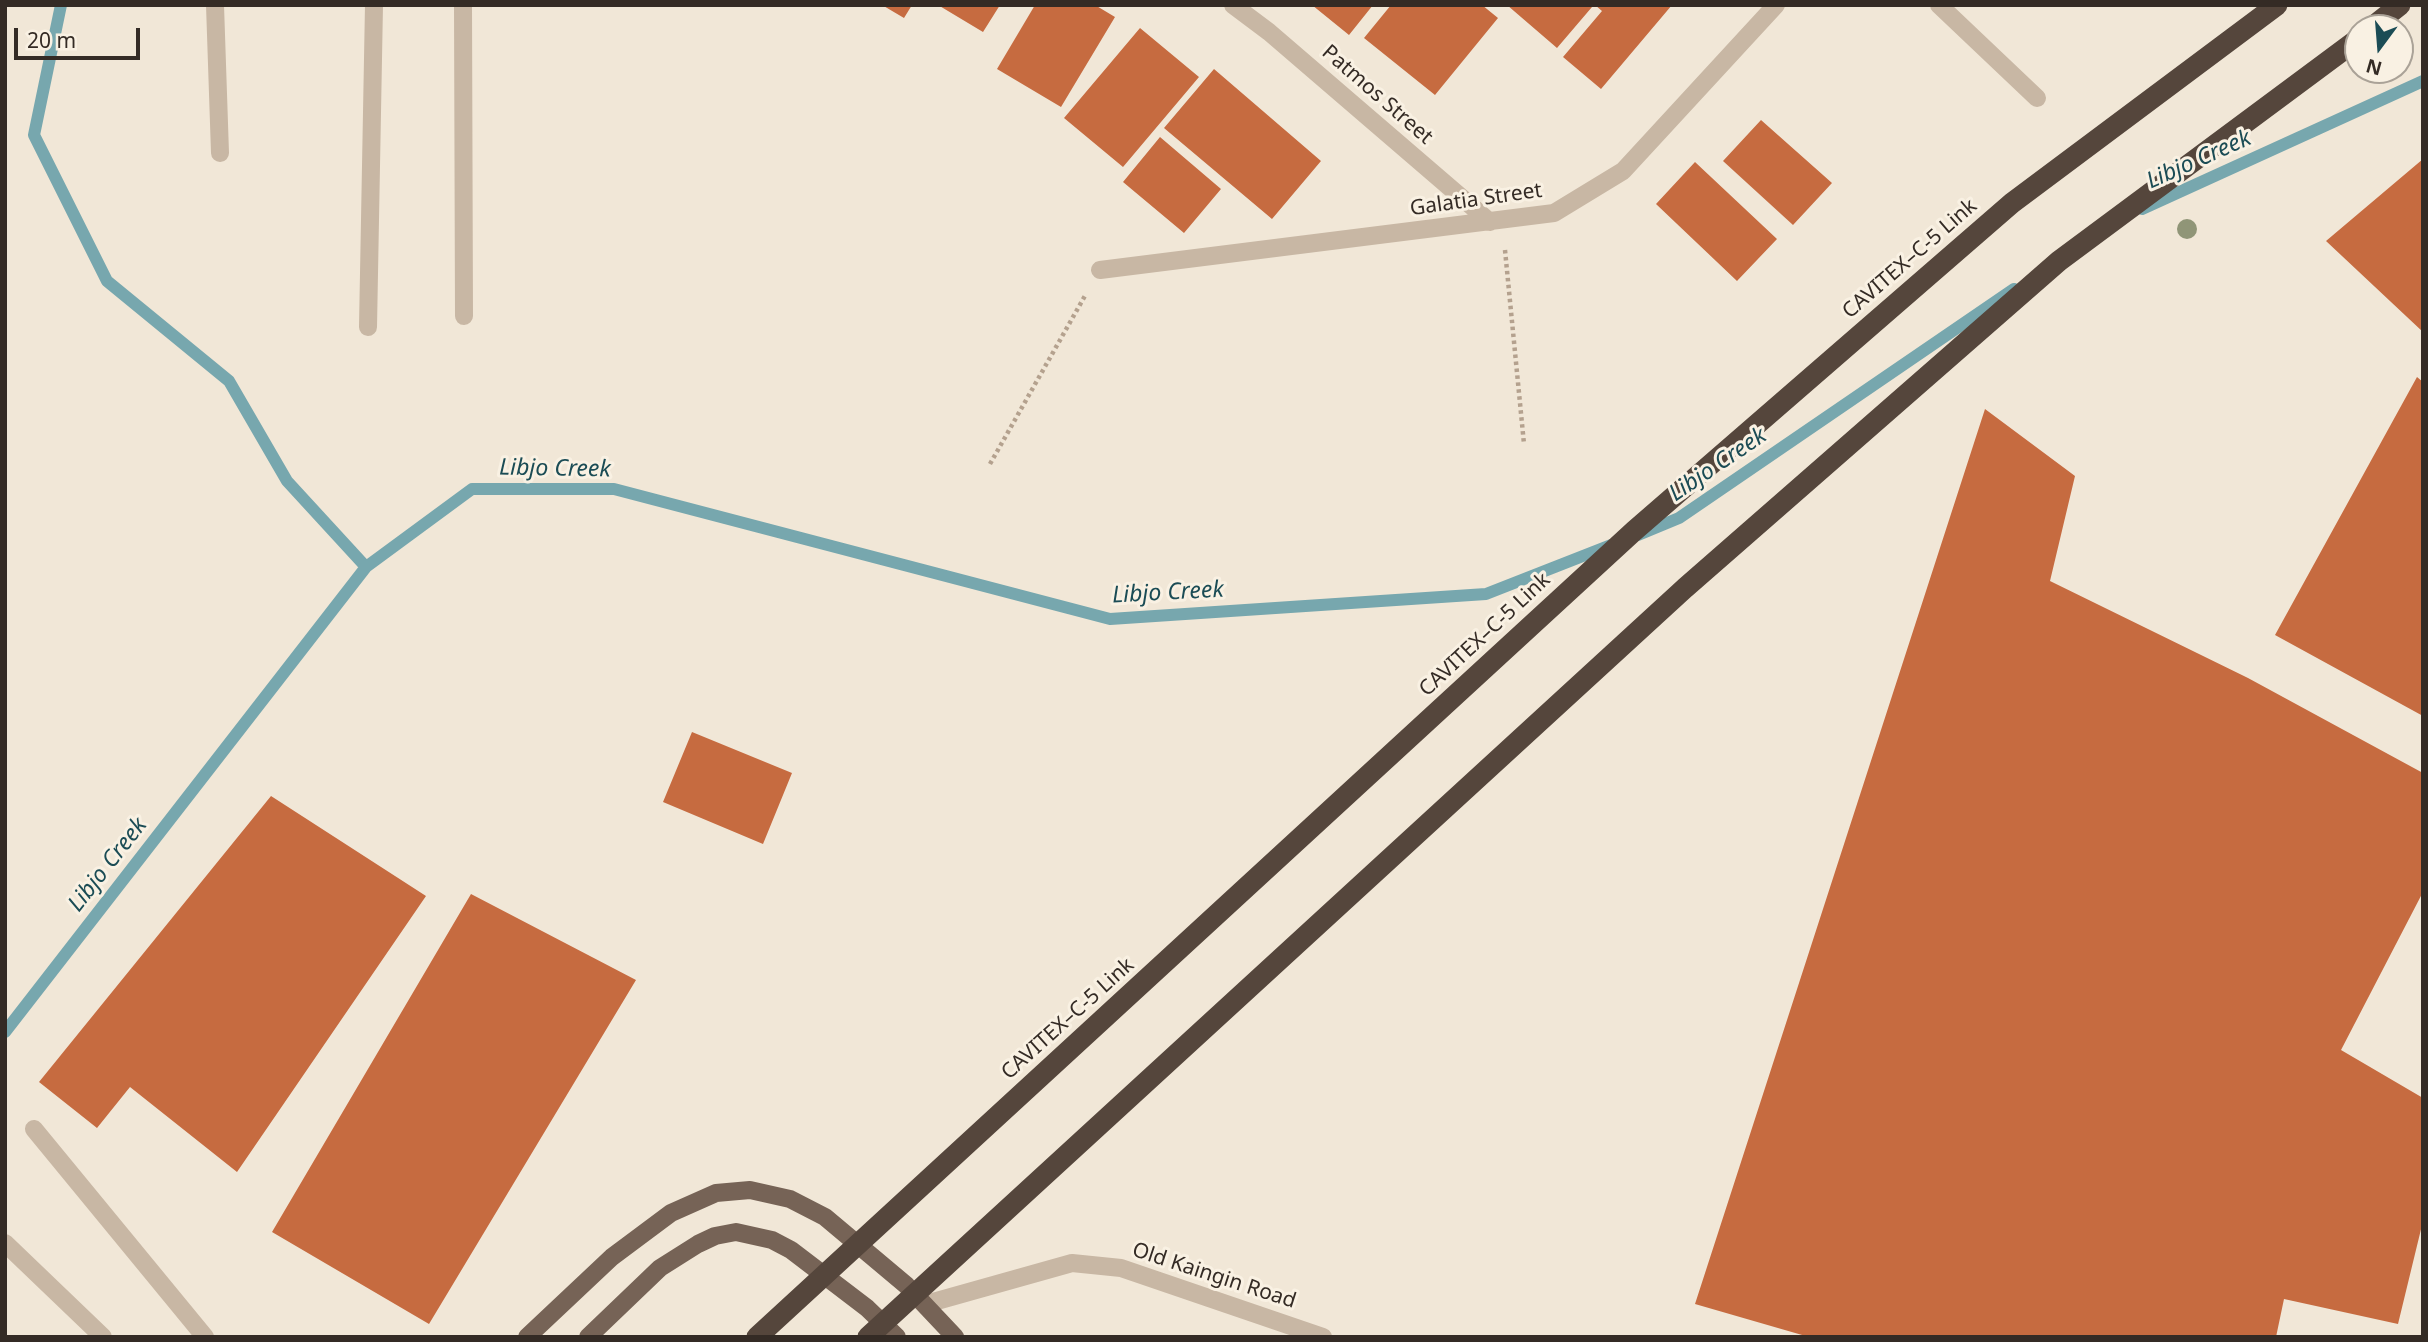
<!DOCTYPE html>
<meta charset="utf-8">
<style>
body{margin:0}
#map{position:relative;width:2428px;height:1342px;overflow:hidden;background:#f1e7d7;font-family:"Noto Sans",sans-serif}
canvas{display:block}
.frame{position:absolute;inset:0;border:7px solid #342b25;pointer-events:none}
.north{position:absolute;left:2344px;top:14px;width:70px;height:70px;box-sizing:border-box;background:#f9f1e3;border:2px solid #aaa297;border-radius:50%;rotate:196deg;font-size:19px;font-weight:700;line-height:28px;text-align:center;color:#342b25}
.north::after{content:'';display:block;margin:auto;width:24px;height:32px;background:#1b4c55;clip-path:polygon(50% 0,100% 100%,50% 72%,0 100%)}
.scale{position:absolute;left:14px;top:28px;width:126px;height:32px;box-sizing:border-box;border:4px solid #342b25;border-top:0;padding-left:9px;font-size:21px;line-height:24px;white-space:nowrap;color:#342b25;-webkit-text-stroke:5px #f9f1e3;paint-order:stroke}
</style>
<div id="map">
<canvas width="2428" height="1342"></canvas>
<div class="frame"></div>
<div class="north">N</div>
<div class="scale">20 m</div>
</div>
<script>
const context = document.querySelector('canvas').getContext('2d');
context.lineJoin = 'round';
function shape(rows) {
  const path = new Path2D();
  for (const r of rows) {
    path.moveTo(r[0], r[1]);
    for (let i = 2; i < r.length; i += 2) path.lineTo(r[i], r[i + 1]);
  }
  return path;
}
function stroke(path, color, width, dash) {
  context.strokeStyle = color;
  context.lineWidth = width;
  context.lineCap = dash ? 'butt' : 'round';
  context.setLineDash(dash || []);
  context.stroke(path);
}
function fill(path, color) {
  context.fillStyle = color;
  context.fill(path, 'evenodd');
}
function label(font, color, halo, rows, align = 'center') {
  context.font = font + ' "Noto Sans",sans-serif';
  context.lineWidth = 6;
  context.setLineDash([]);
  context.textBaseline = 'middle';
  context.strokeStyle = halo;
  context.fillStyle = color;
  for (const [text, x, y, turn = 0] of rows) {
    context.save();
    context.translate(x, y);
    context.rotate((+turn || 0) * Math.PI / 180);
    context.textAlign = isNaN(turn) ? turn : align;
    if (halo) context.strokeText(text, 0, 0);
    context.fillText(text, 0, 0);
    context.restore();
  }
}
stroke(shape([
 [61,5,34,135,107,281,229,381,287,481,366,567],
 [2142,209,2423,81],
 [1638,535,1679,518,2014,289],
 [5,1032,366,567,472,489,614,489,1110,619,1486,594,1611,545]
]), '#77a7ae', 12);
fill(shape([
 [882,5,912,5,904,18],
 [938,5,1000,5,983,32],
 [1035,5,1095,5,1115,17,1061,107,997,69],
 [1312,5,1373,5,1349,35],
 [1391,5,1482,5,1498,18,1435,95,1364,38],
 [1507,5,1590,5,1592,7,1557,48],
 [1595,5,1672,5,1601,89,1563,57,1602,11],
 [1140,28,1199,77,1123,167,1064,118],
 [1214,69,1321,161,1272,219,1164,128],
 [1761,120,1832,183,1793,225,1723,161],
 [1160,137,1221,189,1184,233,1123,182],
 [2423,159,2423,332,2326,241],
 [1695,162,1777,239,1737,281,1656,204],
 [2417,377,2423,382,2423,716,2275,635],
 [1985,409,2075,476,2050,581,2248,678,2423,773,2423,892,2341,1050,2423,1098,2423,1221,2398,1324,2284,1299,2276,1337,1809,1337,1695,1304],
 [692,732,792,773,763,844,663,802],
 [271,796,426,896,237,1172,130,1087,97,1128,39,1082],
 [471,894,636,980,429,1324,272,1232]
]), '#c66b40');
stroke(shape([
 [1505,250,1524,444],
 [990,464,1086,294]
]), '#b4a18e', 4.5, [3.5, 3.5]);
stroke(shape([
 [1939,5,2037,98],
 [368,327,374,5],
 [34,1129,205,1337],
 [5,1243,103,1337]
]), '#c8b7a4', 18);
stroke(shape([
 [215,5,220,153],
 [463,5,464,316],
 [1233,5,1269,32,1490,222],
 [1100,270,1554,213,1623,171,1776,5],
 [926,1304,1072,1263,1121,1268,1323,1337]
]), '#c8b7a4', 18);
stroke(shape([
 [527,1337,612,1257,671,1213,716,1193,750,1190,790,1199,825,1217,906,1285,955,1337],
 [588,1337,660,1268,698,1244,715,1236,736,1232,772,1240,791,1250,867,1308,897,1337]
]), '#766356', 18);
stroke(shape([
 [2371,28,2400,5]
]), '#55463c', 21);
stroke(shape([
 [757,1337,1634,531,2012,203,2277,5],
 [868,1337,1685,588,2059,261,2358,39]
]), '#55463c', 21);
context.fillStyle = '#909577';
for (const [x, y] of [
 [2187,229]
]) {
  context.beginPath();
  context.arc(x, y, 10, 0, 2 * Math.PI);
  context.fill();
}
label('21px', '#342b25', '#f9f1e3', [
 ["Patmos Street",1377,95,41],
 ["Galatia Street",1476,200,-8],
 ["CAVITEX–C-5 Link",1910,259,-41],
 ["CAVITEX–C-5 Link",1485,635,-43],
 ["CAVITEX–C-5 Link",1068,1019,-42],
 ["Old Kaingin Road",1214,1276,18]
]);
label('italic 23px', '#1b4c55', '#f9f1e3', [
 ["Libjo Creek",2199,160,-24],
 ["Libjo Creek",1718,465,-34],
 ["Libjo Creek",555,469,1],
 ["Libjo Creek",1168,593,-3],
 ["Libjo Creek",108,865,-52]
]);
</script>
